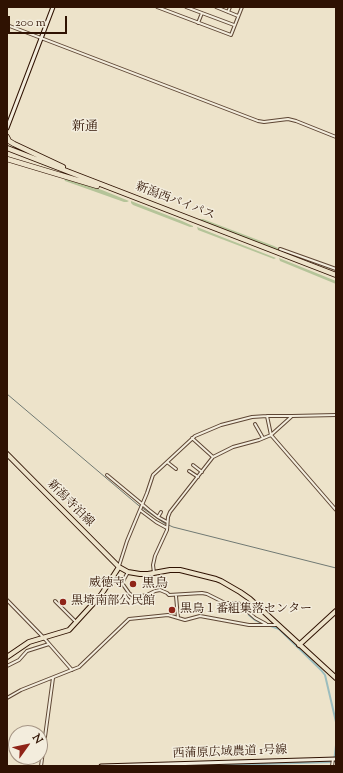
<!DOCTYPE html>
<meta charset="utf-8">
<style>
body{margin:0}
#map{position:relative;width:343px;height:773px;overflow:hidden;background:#ede3ca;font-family:"Sorts Mill Goudy",serif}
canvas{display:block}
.frame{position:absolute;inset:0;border:8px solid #2f1202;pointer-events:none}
.north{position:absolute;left:8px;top:725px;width:40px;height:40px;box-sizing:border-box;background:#f3eddd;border:1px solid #a59585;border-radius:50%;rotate:57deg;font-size:11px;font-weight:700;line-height:16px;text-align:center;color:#2f1202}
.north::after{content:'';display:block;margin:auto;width:14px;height:18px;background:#8f2418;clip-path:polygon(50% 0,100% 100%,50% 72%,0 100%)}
.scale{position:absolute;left:8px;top:16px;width:59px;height:18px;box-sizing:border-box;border:2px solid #2f1202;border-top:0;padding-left:5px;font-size:12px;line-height:14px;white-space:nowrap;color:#2f1202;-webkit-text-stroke:3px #f3eddd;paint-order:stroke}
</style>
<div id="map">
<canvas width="343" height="773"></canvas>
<div class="frame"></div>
<div class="north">N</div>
<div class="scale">200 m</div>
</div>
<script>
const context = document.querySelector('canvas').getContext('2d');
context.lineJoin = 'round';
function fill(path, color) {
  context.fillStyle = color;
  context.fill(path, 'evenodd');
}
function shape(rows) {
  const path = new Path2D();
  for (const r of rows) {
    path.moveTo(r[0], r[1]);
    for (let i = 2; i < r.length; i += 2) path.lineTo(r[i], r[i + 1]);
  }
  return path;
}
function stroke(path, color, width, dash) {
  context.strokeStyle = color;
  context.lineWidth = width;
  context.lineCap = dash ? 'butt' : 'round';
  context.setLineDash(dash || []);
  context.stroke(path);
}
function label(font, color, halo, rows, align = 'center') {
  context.font = font + ' "Sorts Mill Goudy","Noto Serif JP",serif';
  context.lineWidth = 3;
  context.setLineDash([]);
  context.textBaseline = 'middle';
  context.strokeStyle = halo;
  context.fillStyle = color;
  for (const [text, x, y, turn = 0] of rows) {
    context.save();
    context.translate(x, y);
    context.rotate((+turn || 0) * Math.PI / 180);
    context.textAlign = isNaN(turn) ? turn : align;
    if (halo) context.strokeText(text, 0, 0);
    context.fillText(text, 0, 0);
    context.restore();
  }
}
fill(shape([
 [64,178,102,190,129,201,127,202,124,202,65,181],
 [131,201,182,221,193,226,193,227,190,227,133,205,131,203],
 [200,219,203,219,274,246,278,248,279,251,200,221],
 [197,227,222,237,276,258,274,259,198,230],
 [279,258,336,281,336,284,280,261]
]), '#b5c499');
stroke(shape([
 [7,394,138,505,164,523,173,527,336,568]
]), '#707973', 1);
stroke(shape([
 [249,615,255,620,264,624],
 [268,625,279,629,321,670,325,675,336,722],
 [189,766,334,762,336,745]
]), '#9bbdbe', 2);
const street = shape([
 [157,7,231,35,242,7],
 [186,7,234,25],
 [216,7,238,16],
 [228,12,230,7],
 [198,23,202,13],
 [7,25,258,121,264,122,288,119,296,121,336,137],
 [280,249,336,269],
 [267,416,271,435,336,510],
 [255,424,263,438],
 [192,438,213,457],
 [167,462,176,469],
 [193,465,202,472],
 [189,471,198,477],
 [107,475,142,504,149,510,158,517],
 [140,510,156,522,167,528],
 [161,512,158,517,167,522],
 [119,566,127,541,147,493,153,475,195,436,221,425,252,417,267,416,292,416,336,415],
 [128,572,122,583,129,593,133,596,142,596,147,595,155,591,160,590,167,593,169,595,202,593,207,594,225,603,238,603,255,618,266,624],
 [154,573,153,565,155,556,167,530,168,517,170,512,213,457,233,447,259,440,271,435,291,417],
 [176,596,178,618],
 [7,600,44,638,72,670],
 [55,601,75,621],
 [7,666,19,660,27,651,49,644],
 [7,698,21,690,79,667,129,619,168,615,185,620,200,616,249,625,278,625],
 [41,766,53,678],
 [332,766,333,759]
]);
const secondary = shape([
 [7,128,53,7],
 [101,766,336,759]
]);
const primary = shape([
 [7,454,119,567,128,572,140,574,148,574,170,570,180,570,216,579,221,581,240,592,250,599,336,678],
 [299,645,336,611],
 [7,657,29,642,69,630,101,595,119,567]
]);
const highway = shape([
 [7,137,9,141,14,144,63,167],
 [7,148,336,275],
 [7,159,97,186]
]);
stroke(street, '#5e4634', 4);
stroke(secondary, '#2f1202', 5);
stroke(primary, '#2f1202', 6);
stroke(highway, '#2f1202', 6);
stroke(street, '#f3eddd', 2);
stroke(secondary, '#f3eddd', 3);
stroke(primary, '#ede3ca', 4);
stroke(highway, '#ede3ca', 4.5);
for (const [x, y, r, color] of [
 [133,584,4,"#8f2418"],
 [63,602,4,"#8f2418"],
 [172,610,4,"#8f2418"]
]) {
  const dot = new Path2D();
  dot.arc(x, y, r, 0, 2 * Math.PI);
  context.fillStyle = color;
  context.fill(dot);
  stroke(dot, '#f3eddd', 1.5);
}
label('12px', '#2f1202', '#f3eddd', [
 ["新潟西バイパス",175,202,21],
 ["新潟寺泊線",70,504,45],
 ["西蒲原広域農道 1号線",230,753,-2]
]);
label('12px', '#2f1202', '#f3eddd', [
 ["威徳寺",125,584,"right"],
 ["黒埼南部公民館",71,602],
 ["黒鳥１番組集落センター",180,610]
], 'left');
label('13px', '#2f1202', '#f3eddd', [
 ["新通",85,128],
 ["黒鳥",155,585]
]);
</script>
